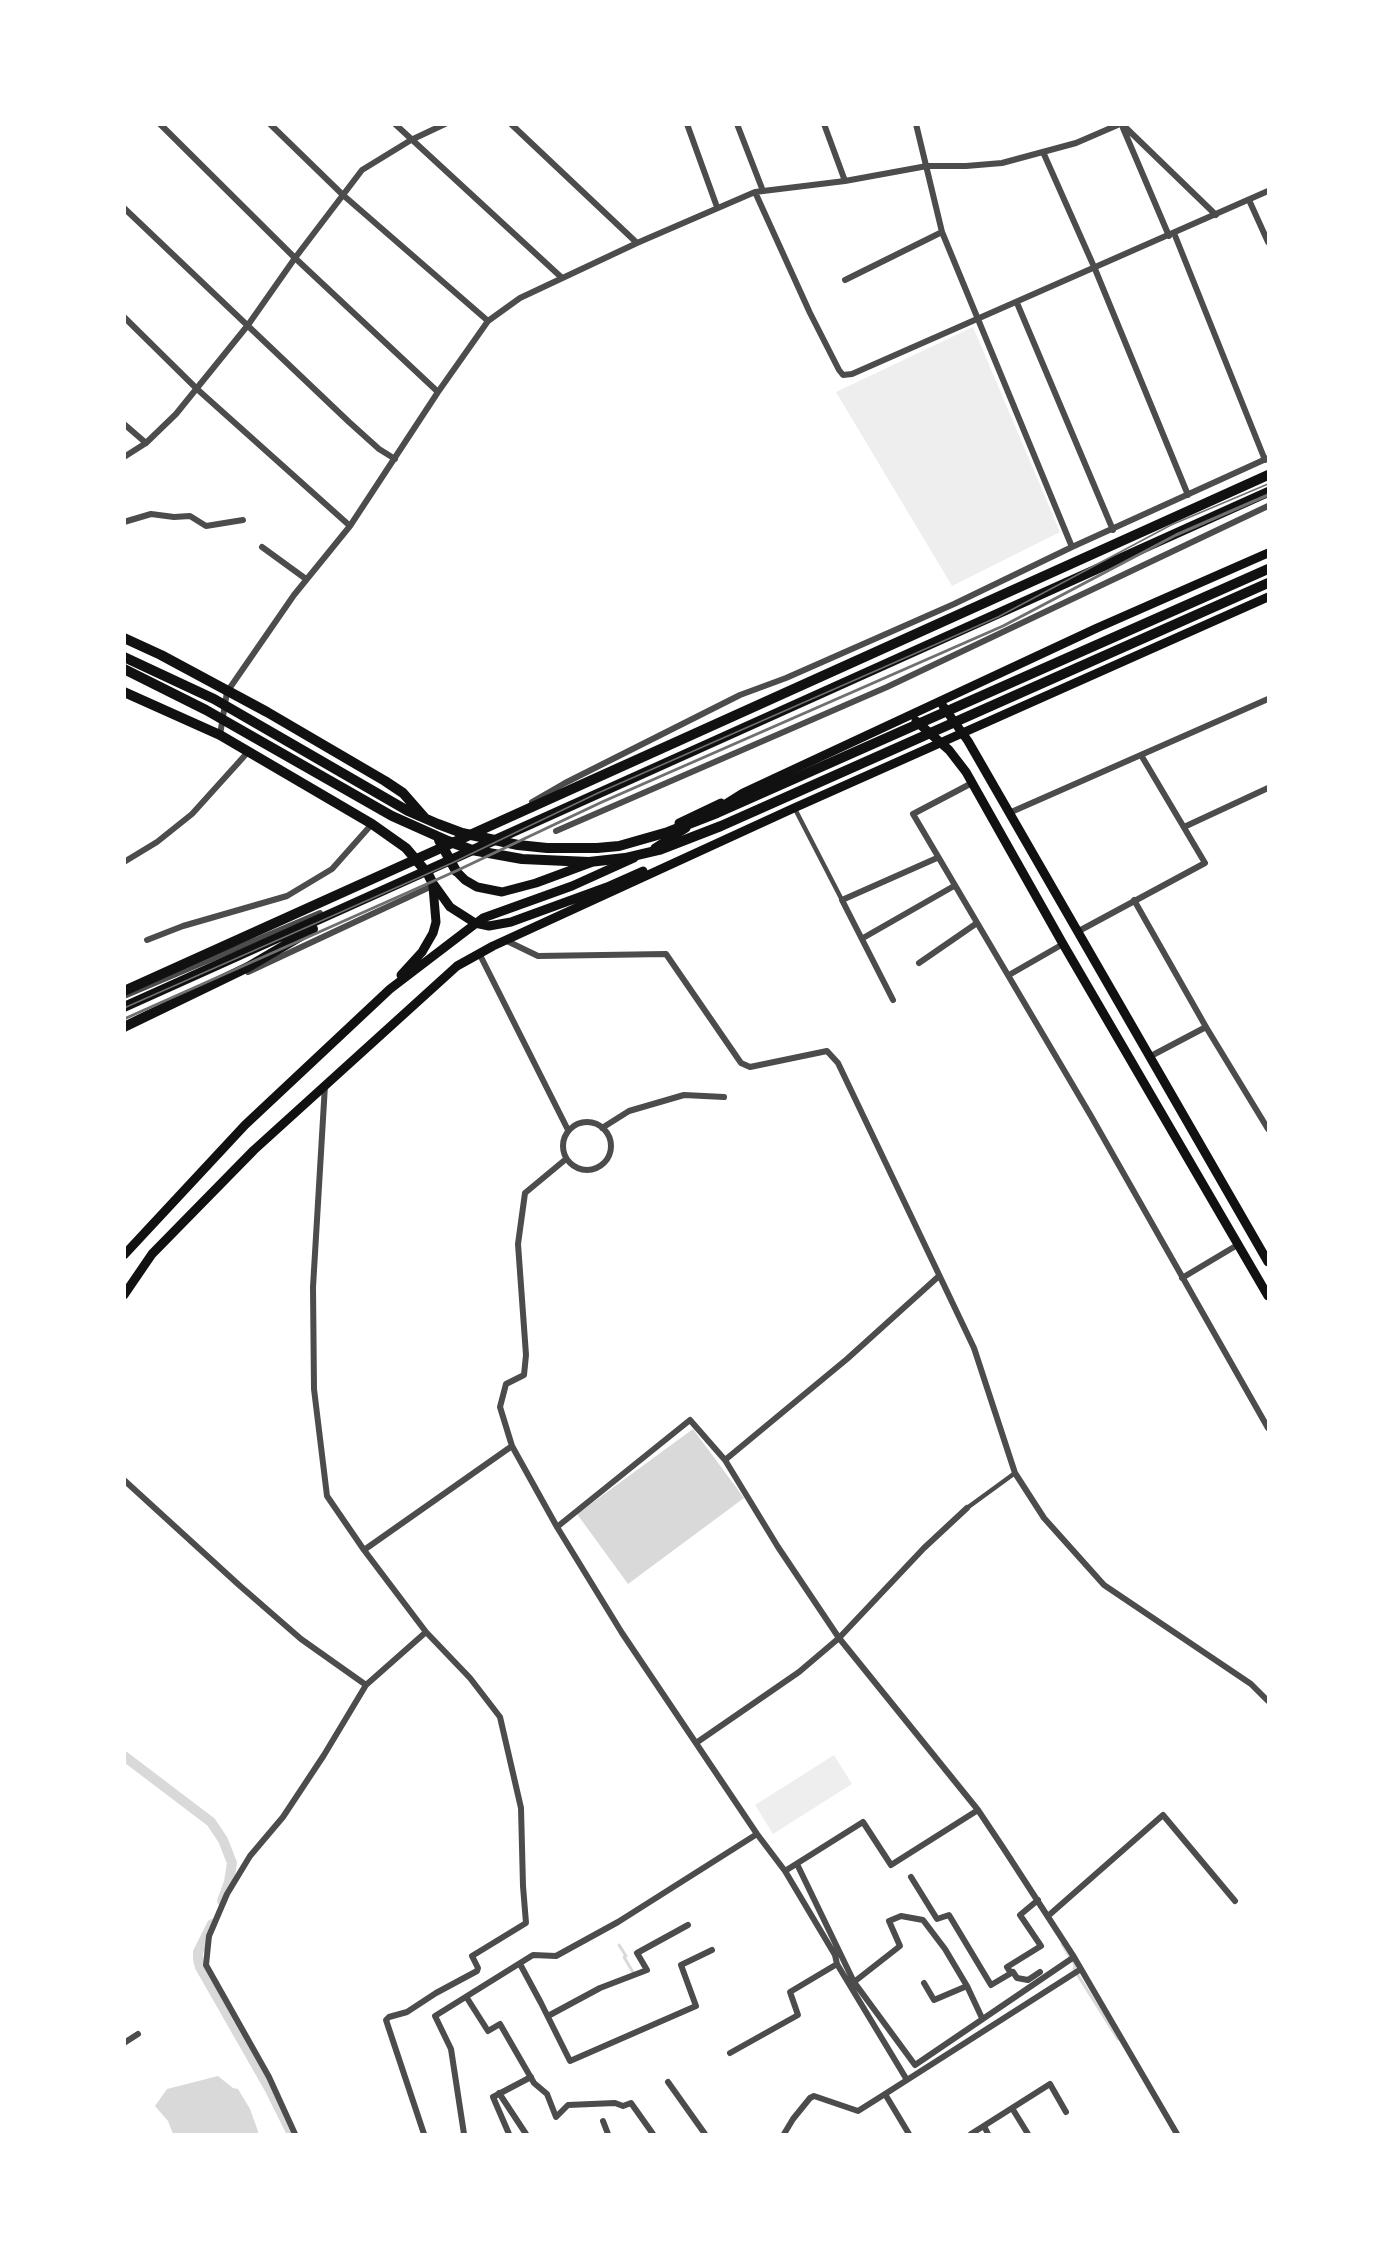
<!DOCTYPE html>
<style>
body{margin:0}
#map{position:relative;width:1393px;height:2259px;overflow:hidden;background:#fff;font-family:"Space Grotesk",sans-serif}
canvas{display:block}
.frame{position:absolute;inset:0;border:126px solid #fff;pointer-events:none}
</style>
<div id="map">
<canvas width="1393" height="2259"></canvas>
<div class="frame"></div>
</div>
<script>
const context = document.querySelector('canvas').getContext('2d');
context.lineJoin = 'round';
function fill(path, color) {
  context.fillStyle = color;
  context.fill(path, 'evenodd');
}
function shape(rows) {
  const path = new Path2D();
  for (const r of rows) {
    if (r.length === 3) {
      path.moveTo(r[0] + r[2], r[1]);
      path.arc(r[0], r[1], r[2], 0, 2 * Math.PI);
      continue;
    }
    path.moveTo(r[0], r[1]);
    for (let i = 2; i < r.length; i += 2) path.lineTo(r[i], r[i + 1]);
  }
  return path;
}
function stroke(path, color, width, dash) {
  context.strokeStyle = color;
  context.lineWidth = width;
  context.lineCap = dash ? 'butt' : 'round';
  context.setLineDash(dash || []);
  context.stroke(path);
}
fill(shape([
 [973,327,1060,532,952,586,836,392],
 [834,1755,852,1784,773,1834,755,1805]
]), '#eee');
fill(shape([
 [693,1429,744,1498,628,1584,577,1514],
 [218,2076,233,2088,238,2089,250,2109,259,2134,173,2134,168,2121,155,2106,167,2089]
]), '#d9d9d9');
stroke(shape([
 [1062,1944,1075,1965,1074,1969,1118,2039],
 [619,1945,626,1956],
 [624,1957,634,1974]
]), '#d9d9d9', 3);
stroke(shape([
 [124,1756,211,1822,223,1840,232,1863,229,1882,222,1901],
 [212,1924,198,1952,198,1959,200,1967,269,2088,292,2134]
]), '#d9d9d9', 10);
stroke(shape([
 [795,809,842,900],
 [967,1508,1015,1473]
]), '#4c4c4c', 4.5);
stroke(shape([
 [160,124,295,258,438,392],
 [270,124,343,195,488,321],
 [395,124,561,277],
 [511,124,637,243],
 [687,124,717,207],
 [737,124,763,191],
 [824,124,845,181],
 [916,124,942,232,1072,547],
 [1122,124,1216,215],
 [1123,128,1169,236],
 [1043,152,1095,269,1188,495],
 [755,192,810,313,839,370,843,375,852,374,1268,191],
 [1249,200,1268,242],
 [124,208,349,422,379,449,395,459],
 [1174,233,1265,460],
 [845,280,942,232],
 [1017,303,1113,530],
 [124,317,197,389,350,526],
 [124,424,146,443],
 [124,457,146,443,176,414,248,325,295,258,362,170,411,140,445,124],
 [124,522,151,514,174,517,190,516,206,526,243,520],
 [262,547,306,579],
 [220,735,227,692,294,595,350,526,438,392,488,321,520,298,637,243,755,192,845,181,927,166,966,166,1002,163,1076,143,1120,124],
 [972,783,913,814,1091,1116,1268,1428],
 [532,802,565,783,740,695,786,678,954,604,1072,547,1268,458],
 [1009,813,1268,699],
 [1184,827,1268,788],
 [556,831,887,687,1268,506],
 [124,862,157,842,192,814,248,752],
 [1134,900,1206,1027,1268,1129],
 [1077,932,1205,863,1141,755],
 [863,938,954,886],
 [147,940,183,926,287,896,332,869,372,824],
 [507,941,538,956,666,954,741,1063,750,1067,827,1051,838,1063,974,1348,1015,1473,1044,1518,1104,1585,1251,1684,1268,1701],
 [479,953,568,1130],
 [919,963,977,923],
 [248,972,432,886],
 [1009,975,1063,944],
 [124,996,320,913],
 [893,1000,842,900,937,858],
 [1149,1057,1206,1027],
 [325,1085,313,1287,314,1389,327,1496,364,1550,426,1632,470,1678,500,1717,521,1808,523,1886,526,1923,472,1956,478,1968,477,1971,436,1993,407,2012,389,2017,386,2020,424,2134],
 [587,1146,24],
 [602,1128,629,1111,684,1095,724,1097],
 [566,1159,525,1193,518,1244,526,1355,524,1375,506,1384,500,1407,512,1446,557,1527,622,1633,757,1834,785,1871,835,1955,837,1964,907,2080],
 [1182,1278,1239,1244],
 [725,1460,847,1359,939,1276],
 [124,1480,239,1585,301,1639,366,1685],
 [557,1527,690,1420,725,1460,778,1547,839,1638,978,1810,1004,1849,1074,1957,1177,2134],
 [364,1550,512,1446],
 [696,1743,799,1672,839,1638,924,1548,967,1508],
 [797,1864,854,1982,915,2065,1074,1957],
 [785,1871,863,1822,891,1865,978,1810],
 [911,1877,937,1919,949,1915,991,1985,1013,1972,1017,1978,1028,1980,1040,1972],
 [1048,1916,1163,1815,1235,1901],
 [520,1964,541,2003,570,2061,696,2006,681,1965,712,1950],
 [1011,1973,1007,1967,1041,1946,1020,1915,1038,1900],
 [854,1982,900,1946,889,1921,901,1916,923,1920,945,1949,967,1986,982,2018],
 [924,1983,934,2000,967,1986],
 [467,1998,488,2031,500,2024,534,2083,547,2094,556,2117,568,2105,615,2103,623,2106,631,2103,653,2134],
 [548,2016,600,1988,647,1970,637,1953,688,1925],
 [124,2043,138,2034],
 [730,2053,798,2015,790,1992,837,1964],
 [668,2082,705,2134],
 [499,2093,526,2134],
 [1012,2108,1028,2134],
 [603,2121,608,2134],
 [984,2126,988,2134],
 [295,2134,269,2077,206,1965,209,1936,227,1894,250,1856,283,1817,324,1755,366,1685,426,1632],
 [464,2134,451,2049,435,2016,533,1955,556,1956,618,1922,757,1834],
 [509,2134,493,2097,531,2077],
 [784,2134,793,2119,810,2098,814,2096,858,2111,885,2094],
 [909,2134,885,2094,1081,1969],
 [971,2134,1050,2084,1066,2112]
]), '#4c4c4c', 6);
stroke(shape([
 [943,706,968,741,1268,1262],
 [916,721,949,750,966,772,1063,944,1268,1296],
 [716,810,743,793,1097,628,1268,553],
 [679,823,721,803],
 [655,848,686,828],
 [456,871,465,880,477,887,502,892,536,883,590,863],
 [432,882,450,907,475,923,489,926,511,922,607,887,643,871],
 [401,975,422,952,433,933,436,922,433,887],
 [124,1255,245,1125,390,989,483,918,572,886,634,858],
 [124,1295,152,1254,254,1150,457,966,493,946,794,808,1268,597]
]), '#111', 9);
stroke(shape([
 [124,638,161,655,267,712,385,781,403,793,424,817],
 [124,657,214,699,408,811,438,824,462,833,518,845,547,848,597,848,619,846,668,832,717,813,1268,569],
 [124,669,206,710,392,816,448,841,472,850,522,859,589,862,625,858,659,850,721,826,1268,583],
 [124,692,220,735,372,824,406,848,428,874,432,882],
 [439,840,456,871]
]), '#111', 10);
stroke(shape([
 [124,991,1268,475],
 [124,1007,1268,492],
 [124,1027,248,967,313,929]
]), '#111', 10);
stroke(shape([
 [124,1008,452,863,598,793,998,617,1171,525,1268,484]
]), '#707070', 1.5);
stroke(shape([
 [124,1019,456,871,602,802,1003,626,1176,535,1268,495]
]), '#707070', 3);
</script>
